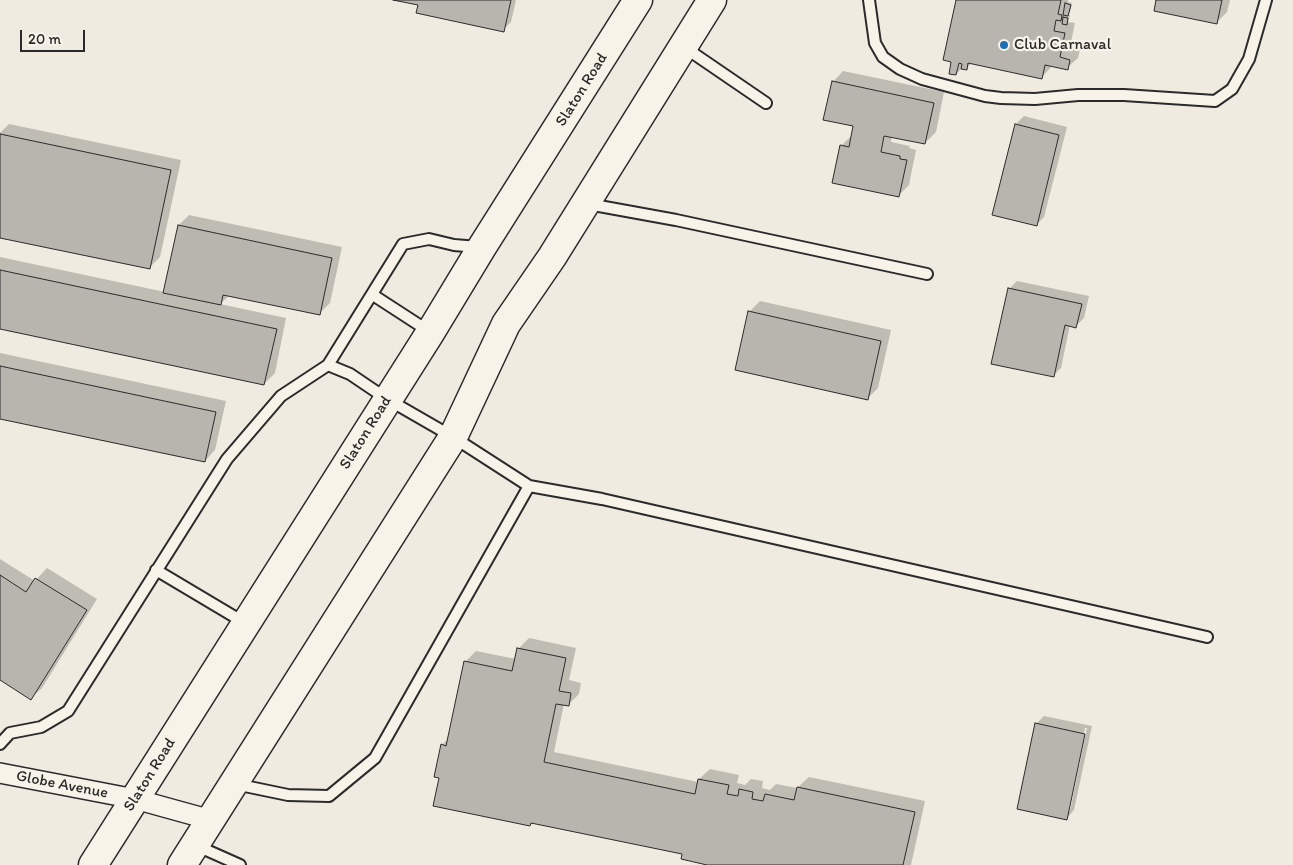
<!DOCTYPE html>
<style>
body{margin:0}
#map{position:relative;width:1293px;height:865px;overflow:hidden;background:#efebe0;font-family:Itim,sans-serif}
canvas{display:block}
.scale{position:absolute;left:20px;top:30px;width:65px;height:22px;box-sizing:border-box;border:2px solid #2b2b2b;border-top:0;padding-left:6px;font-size:15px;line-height:18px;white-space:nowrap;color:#2b2b2b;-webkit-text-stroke:4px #f7f3e8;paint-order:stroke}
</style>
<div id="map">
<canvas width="1293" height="865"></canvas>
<div class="scale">20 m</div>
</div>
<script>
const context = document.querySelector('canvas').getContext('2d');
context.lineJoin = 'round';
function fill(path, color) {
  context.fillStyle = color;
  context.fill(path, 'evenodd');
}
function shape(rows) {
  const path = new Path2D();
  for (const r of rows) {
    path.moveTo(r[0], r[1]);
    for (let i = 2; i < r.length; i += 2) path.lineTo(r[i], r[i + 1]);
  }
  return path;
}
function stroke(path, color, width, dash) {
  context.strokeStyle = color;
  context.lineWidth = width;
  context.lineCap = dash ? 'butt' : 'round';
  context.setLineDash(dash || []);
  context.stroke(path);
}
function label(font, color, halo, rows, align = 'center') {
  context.font = font + ' Itim,sans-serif';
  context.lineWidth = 4.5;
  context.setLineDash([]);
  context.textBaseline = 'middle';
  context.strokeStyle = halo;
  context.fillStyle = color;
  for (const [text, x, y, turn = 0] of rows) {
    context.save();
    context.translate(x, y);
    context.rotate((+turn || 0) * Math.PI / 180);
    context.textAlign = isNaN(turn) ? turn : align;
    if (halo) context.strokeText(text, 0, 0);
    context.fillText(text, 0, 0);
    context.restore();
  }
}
fill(shape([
 [399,0,516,0,511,22,503,30,419,4],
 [957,0,1068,0,1068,2,1072,3,1070,12,1068,15,1070,15,1068,22,1075,23,1070,47,1080,49,1078,58,1067,68,1053,65,1042,77,972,63,966,68,962,68,956,74],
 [1157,0,1230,0,1227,12,1216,23],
 [843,71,944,92,936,132,925,143,892,136,891,142,910,146,909,148,916,150,909,185,898,196,841,146,852,135,855,125,833,82],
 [1024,116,1067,127,1044,217,1036,225,994,214,1016,124],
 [9,124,181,160,160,257,149,268,0,236,0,133],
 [189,215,342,247,330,303,319,314,230,295,220,304,286,318,275,373,264,384,0,328,0,257,165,292,179,225],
 [1017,281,1089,296,1084,318,1076,326,1070,325,1061,368,1053,376,1009,289],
 [760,301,891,330,878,388,867,399,749,312],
 [0,353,226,401,215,450,205,461,0,417],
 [0,559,35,581,47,568,97,599,42,688,31,698,0,679],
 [529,638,576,648,569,680,581,683,579,694,568,705,564,704,554,752,698,782,699,779,710,769,739,775,737,783,745,785,751,779,763,781,762,788,770,790,776,784,797,788,809,777,925,801,911,865,713,865,683,854,533,822,530,825,441,777,442,745,449,738,465,662,476,651,516,659,518,649],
 [1044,716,1092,726,1074,810,1066,819,1036,724],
 [1085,728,1087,728,1070,811,1067,811]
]), '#0003');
const building = shape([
 [393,0,511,0,504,32,416,13,418,5,393,0],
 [956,0,1061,0,1058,14,1062,15,1061,21,1056,20,1054,31,1065,33,1060,57,1070,60,1068,70,1045,65,1042,79,968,63,967,70,961,69,962,64,959,63,956,75,949,74,951,62,943,60,956,0],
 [1156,0,1222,0,1217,24,1154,11,1156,0],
 [1065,3,1071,5,1068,16,1063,15,1065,3],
 [1063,17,1068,18,1067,25,1062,24,1063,17],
 [832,81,934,103,925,144,884,136,881,152,900,156,900,159,907,160,899,197,832,183,840,145,849,147,853,126,823,120,832,81],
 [1015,124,1059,135,1037,226,992,215,1015,124],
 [0,134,171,170,150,269,0,238,0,134],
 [178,225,332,258,320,315,223,295,221,305,163,293,178,225],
 [0,270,277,329,264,385,0,329,0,270],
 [1008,288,1082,304,1076,328,1065,325,1054,377,991,364,1008,288],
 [748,311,881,341,868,400,735,370,748,311],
 [0,366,216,412,205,462,0,419,0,366],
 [0,575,26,592,35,578,87,610,31,700,0,680,0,575],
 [517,648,566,658,559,691,571,693,569,706,556,704,544,762,695,794,698,779,729,785,727,794,738,796,739,789,753,792,752,799,763,801,765,794,794,800,797,787,915,812,903,865,707,865,681,859,682,854,531,823,530,826,433,806,439,778,434,777,441,744,446,746,464,661,512,671,517,648],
 [1035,723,1085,734,1067,820,1017,809,1035,723]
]);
fill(building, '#b8b5ae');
stroke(building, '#2b2b2b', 1);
const lane = shape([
 [869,0,875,43,883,57,900,69,922,79,985,96,1001,98,1035,99,1078,95,1124,95,1215,101,1232,89,1249,59,1266,0],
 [684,47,766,103],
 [588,204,676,220,927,274],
 [373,295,430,332],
 [328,365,403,244,429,239,454,245,478,247],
 [156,570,245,623],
 [0,744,10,733,41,727,68,711,227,459,281,396,328,365,350,374,387,399,453,437,529,486,602,499,1207,637],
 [235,784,288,795,329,796,375,758,529,486],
 [195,845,240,865]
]);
const street = shape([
 [0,773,135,799,211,820]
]);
const highway = shape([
 [93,865,430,333,482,247,638,0],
 [182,865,453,437,506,324,552,257,712,0]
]);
stroke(lane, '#2b2b2b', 14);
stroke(street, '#2b2b2b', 22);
stroke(highway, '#2b2b2b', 31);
stroke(lane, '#f7f3e8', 10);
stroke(street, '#f7f3e8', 19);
stroke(highway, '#f7f3e8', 28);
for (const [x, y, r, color] of [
 [1004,45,5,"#1f6fb2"]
]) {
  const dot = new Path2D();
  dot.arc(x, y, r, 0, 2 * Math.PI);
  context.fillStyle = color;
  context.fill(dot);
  stroke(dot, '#f7f3e8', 2);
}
label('16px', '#2b2b2b', '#f7f3e8', [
 ["Club Carnaval",1014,45]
], 'left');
label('16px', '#2b2b2b', '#f7f3e8', [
 ["Slaton Road",582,90,-58],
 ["Slaton Road",366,433,-58],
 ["Slaton Road",150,775,-58],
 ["Globe Avenue",62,785,11]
]);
</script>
